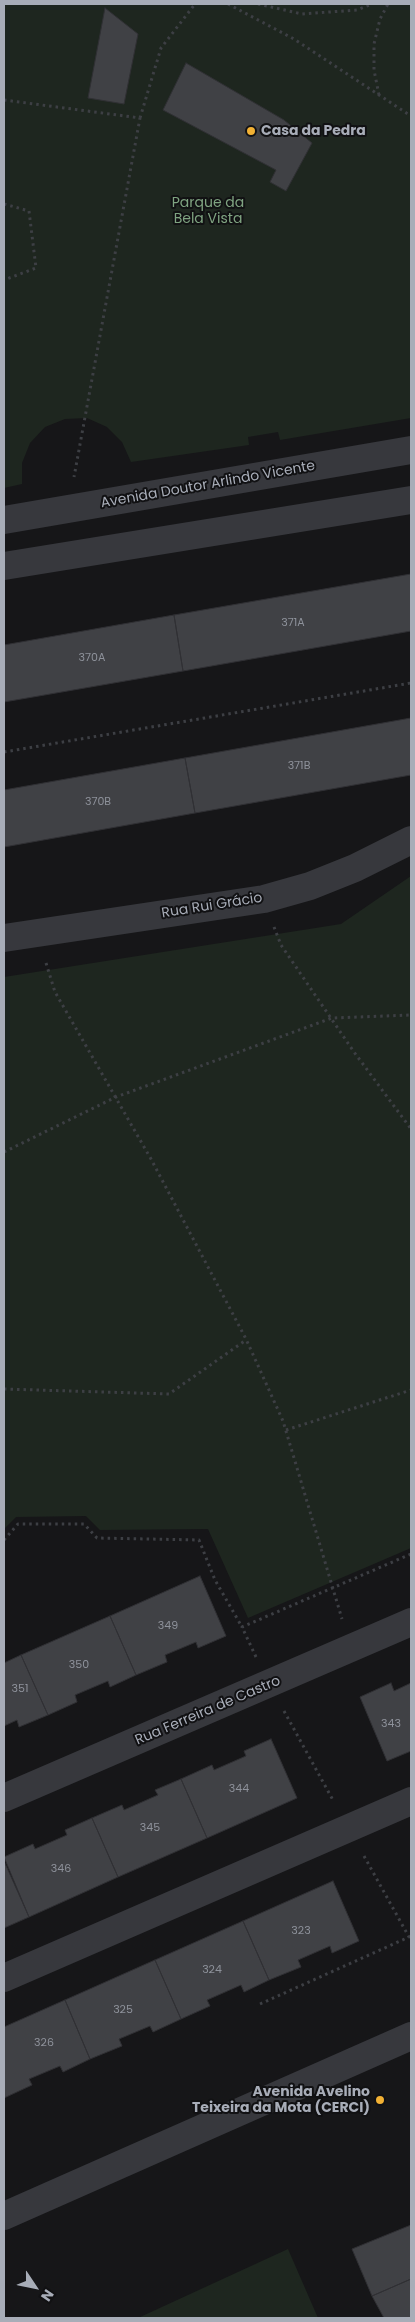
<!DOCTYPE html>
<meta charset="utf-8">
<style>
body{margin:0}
#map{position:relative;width:415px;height:2322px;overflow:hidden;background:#161618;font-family:Poppins,sans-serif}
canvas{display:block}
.frame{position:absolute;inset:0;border:5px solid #a8adb8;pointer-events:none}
.north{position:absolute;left:10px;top:2262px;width:50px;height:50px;-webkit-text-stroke:4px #111113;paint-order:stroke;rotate:124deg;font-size:14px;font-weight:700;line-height:20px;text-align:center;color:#a8adb8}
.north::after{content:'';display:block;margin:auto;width:18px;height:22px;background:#a8adb8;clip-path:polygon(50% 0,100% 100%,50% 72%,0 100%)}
</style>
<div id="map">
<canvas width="415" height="2322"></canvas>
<div class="frame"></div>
<div class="north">N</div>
</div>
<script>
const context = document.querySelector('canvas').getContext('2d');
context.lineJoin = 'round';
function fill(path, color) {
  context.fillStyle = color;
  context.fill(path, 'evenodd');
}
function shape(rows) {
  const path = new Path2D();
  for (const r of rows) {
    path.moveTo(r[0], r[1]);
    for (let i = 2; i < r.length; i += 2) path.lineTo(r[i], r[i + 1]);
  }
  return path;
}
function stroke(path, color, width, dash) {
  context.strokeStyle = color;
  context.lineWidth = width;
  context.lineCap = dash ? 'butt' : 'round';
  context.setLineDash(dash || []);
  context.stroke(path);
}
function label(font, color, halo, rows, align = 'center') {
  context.font = font + ' Poppins,sans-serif';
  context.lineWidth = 4;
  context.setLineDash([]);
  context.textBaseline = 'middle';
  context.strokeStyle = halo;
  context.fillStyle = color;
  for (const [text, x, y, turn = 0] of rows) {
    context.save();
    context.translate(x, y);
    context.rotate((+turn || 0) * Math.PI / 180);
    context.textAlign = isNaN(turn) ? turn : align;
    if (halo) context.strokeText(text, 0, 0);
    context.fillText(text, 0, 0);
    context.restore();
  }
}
fill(shape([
 [4,4,411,4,411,418,280,440,278,432,248,437,249,445,131,462,122,442,107,427,87,418,65,419,45,427,30,443,22,463,22,484,4,488],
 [411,876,411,1548,248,1618,208,1529,100,1530,86,1516,16,1517,4,1529,4,977,341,924],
 [288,2249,318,2318,138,2318]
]), '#1e261f');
const building = shape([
 [105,8,138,34,124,104,88,98,105,8],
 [186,63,284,120,312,143,286,191,270,182,276,170,163,110,186,63],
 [411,574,411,631,183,671,174,615,411,574],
 [174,615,183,671,4,702,4,645,174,615],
 [411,718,411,775,195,813,185,758,411,718],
 [185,758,195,813,4,847,4,790,185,758],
 [200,1576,226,1636,198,1648,196,1642,165,1655,167,1662,136,1675,110,1616,200,1576],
 [110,1616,136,1675,110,1687,108,1681,75,1695,77,1702,48,1715,21,1655,110,1616],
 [21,1655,48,1715,19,1727,17,1720,4,1726,4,1663,21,1655],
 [391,1683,394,1691,411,1683,411,1751,387,1761,360,1697,391,1683],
 [271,1739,297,1798,207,1838,181,1779,212,1765,214,1770,246,1756,244,1751,271,1739],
 [181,1779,207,1838,118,1877,92,1818,122,1805,124,1810,158,1795,155,1790,181,1779],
 [92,1818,118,1877,29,1917,4,1857,33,1844,35,1849,67,1835,65,1830,92,1818],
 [4,1861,29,1917,4,1928,4,1861],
 [333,1881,359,1941,332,1953,330,1946,298,1960,301,1967,269,1980,243,1921,333,1881],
 [243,1921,269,1980,244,1992,241,1985,207,2000,210,2006,181,2019,155,1960,243,1921],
 [155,1960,181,2019,153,2032,150,2026,119,2039,122,2046,90,2059,65,2000,155,1960],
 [65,2000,90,2059,63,2072,60,2066,29,2079,32,2085,4,2098,4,2027,65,2000],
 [411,2225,411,2279,372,2296,352,2249,411,2225],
 [411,2279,411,2318,384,2318,372,2296,411,2279]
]);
fill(building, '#404145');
stroke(building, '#303034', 1);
stroke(shape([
 [228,4,294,39,411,116],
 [258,4,302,14,357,10,372,4],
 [379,95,374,70,374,44,380,19,388,4],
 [4,100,140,118,74,477],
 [140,118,161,48,195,4],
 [4,204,29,211,36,268,4,280],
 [4,752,411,683],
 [274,927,281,945,354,1052,411,1129],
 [46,963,55,992,151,1159,246,1339,283,1421,342,1619],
 [4,1152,116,1097,332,1018,411,1015],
 [4,1389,169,1394,246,1340],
 [286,1430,411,1390],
 [4,1540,18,1524,84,1524,97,1538,199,1540,215,1580,242,1627],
 [256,1657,242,1627,411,1554],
 [284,1711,334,1802],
 [260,2004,409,1937,364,1856]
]), '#3d3f44', 3, [2.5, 4]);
stroke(shape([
 [4,520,411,450],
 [4,566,411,500],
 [4,938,264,899,310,886,355,868,411,840],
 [4,1798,411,1622],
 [4,1978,411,1801],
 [4,2216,411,2036]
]), '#37383d', 28);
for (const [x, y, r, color] of [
 [251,131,5,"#f2b134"],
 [380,2100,5,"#f2b134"]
]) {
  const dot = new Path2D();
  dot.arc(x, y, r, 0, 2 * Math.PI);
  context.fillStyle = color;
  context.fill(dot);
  stroke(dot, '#111113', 2);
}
label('11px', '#8e929b', null, [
 ["371A",293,623],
 ["370A",92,658],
 ["371B",299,766],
 ["370B",98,802],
 ["349",168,1626],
 ["350",79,1665],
 ["351",20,1689],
 ["343",391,1724],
 ["344",239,1789],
 ["345",150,1828],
 ["346",61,1869],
 ["323",301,1931],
 ["324",212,1970],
 ["325",123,2010],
 ["326",44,2043]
]);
label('bold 14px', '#a8adb8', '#111113', [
 ["Casa da Pedra",261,131],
 ["Avenida Avelino",370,2092,"right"],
 ["Teixeira da Mota (CERCI)",370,2108,"right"]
], 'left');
label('14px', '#7fa381', '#111113', [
 ["Parque da",208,203],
 ["Bela Vista",208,219]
]);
label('14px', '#a8adb8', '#111113', [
 ["Avenida Doutor Arlindo Vicente",208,485,-10],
 ["Rua Rui Grácio",212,906,-9],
 ["Rua Ferreira de Castro",208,1711,-23]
]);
</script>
